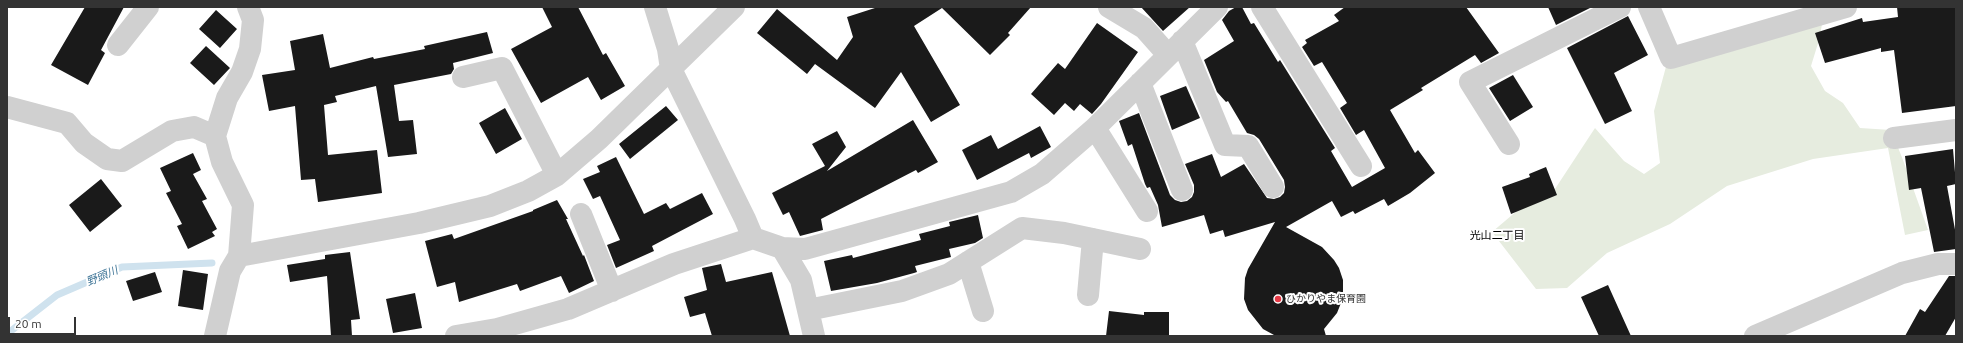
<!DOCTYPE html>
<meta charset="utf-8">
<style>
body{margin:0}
#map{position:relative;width:1963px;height:343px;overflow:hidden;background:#fff;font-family:Ubuntu,sans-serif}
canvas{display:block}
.frame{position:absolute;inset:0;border:8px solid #333;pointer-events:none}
.scale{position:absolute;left:8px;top:317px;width:68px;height:18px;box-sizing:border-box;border:2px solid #333;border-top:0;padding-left:5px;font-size:12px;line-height:14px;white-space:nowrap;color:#333;-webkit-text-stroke:3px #fff;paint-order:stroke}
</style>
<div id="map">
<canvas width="1963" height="343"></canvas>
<div class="frame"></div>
<div class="scale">20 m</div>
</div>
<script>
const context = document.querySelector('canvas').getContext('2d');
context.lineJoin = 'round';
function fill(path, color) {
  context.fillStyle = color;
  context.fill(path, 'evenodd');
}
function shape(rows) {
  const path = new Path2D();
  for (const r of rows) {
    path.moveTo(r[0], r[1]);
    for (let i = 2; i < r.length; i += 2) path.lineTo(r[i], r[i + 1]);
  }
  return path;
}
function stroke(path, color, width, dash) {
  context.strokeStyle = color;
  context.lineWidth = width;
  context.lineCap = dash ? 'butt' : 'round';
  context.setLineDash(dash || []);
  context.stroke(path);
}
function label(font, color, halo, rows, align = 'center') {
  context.font = font + ' Ubuntu,"Noto Sans JP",sans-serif';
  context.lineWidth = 4;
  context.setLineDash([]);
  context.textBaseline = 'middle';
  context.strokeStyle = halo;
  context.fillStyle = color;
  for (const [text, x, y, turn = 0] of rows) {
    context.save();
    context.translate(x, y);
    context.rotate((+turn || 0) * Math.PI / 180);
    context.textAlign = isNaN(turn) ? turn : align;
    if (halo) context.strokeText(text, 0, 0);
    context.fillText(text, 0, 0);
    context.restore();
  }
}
fill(shape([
 [1824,14,1819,40,1811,66,1825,91,1843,103,1860,128,1891,130,1903,160,1928,230,1905,235,1888,148,1813,159,1727,186,1670,224,1607,253,1567,288,1536,289,1492,232,1518,210,1553,192,1595,128,1624,161,1644,174,1660,163,1654,111,1667,63]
]), '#e6ecdf');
stroke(shape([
 [7,334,57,295,122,267,212,263]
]), '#cfe2ee', 7);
fill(shape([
 [85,7,124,7,101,50,105,53,88,85,51,65],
 [542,7,578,7,603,55,606,53,625,86,601,100,588,77,541,103,511,49,552,27],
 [878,7,1031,7,1008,33,1010,35,990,55,942,8,914,26,960,105,931,122,901,72,875,108,815,64,807,74,757,33,777,9,837,60,853,37,847,17],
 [1141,7,1190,7,1163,31],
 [1236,7,1242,7,1251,24,1254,23,1278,62,1280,60,1335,148,1331,151,1352,187,1385,168,1364,130,1356,135,1340,108,1347,103,1322,62,1314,66,1302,47,1307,43,1305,40,1339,21,1334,15,1345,7,1466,7,1499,53,1481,63,1475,55,1421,88,1423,90,1390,110,1415,153,1418,150,1435,173,1410,193,1388,206,1384,199,1355,214,1353,211,1341,217,1332,201,1286,227,1322,247,1334,260,1339,268,1343,280,1343,298,1337,313,1324,329,1326,336,1274,335,1263,329,1248,310,1244,299,1245,278,1248,269,1275,222,1225,237,1223,230,1210,234,1204,215,1162,227,1158,205,1150,187,1147,188,1145,184,1132,144,1128,146,1119,121,1139,113,1170,195,1175,200,1181,202,1187,201,1192,197,1194,192,1194,185,1185,164,1212,154,1221,177,1244,164,1267,198,1274,199,1280,197,1284,193,1285,187,1284,180,1259,139,1254,135,1247,133,1228,101,1226,102,1217,92,1204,60,1234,41,1222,20,1229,11],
 [1548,7,1592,7,1556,25],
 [1897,7,1956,7,1956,106,1902,113,1894,50,1881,52,1881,48,1825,63,1815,33,1862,18,1863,22,1898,17],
 [216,10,237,29,220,48,199,29],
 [1628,16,1648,55,1614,73,1632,111,1605,124,1567,48],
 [1097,23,1138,52,1101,104,1092,114,1080,104,1074,111,1065,103,1054,115,1031,94,1058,63,1065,69],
 [487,32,493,53,453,63,454,69,451,74,394,85,399,121,413,120,417,154,388,157,376,86,335,96,337,102,324,105,328,155,377,150,382,193,318,202,315,179,301,180,295,106,269,111,262,75,295,70,290,41,323,34,330,68,373,57,374,59,425,49,424,46],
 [206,46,230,68,214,85,190,63],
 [1513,75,1533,107,1510,121,1489,88],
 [1186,86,1200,118,1172,130,1160,96],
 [666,106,678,120,630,159,619,144],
 [505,108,522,139,496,154,479,123],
 [913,120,938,162,918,173,916,170,821,219,823,230,800,236,789,212,783,215,772,193,825,166,812,144,837,131,846,147,827,171],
 [1040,126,1051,147,1031,158,1029,153,977,180,962,150,991,135,998,149],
 [1953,149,1956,184,1947,186,1956,235,1956,249,1934,252,1921,188,1909,190,1905,156],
 [193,153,201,170,193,174,207,199,202,201,217,229,212,232,215,236,188,249,177,226,182,224,166,193,171,191,160,168],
 [616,157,644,214,666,203,670,209,702,193,713,214,652,246,654,251,616,268,607,245,620,240,600,196,593,199,583,179,600,172,597,166],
 [1546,167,1557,195,1511,214,1502,187,1530,177,1529,174],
 [101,179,122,206,90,232,69,205],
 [557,200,568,219,566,219,583,256,584,255,594,281,569,293,561,276,520,291,517,284,459,302,455,282,437,287,425,241,452,234,454,239,533,211,533,210],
 [978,215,983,238,975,243,949,249,951,257,915,266,917,272,914,273,877,283,831,291,824,261,852,255,853,258,921,240,919,234,950,226,949,222],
 [350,252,360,319,351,320,352,336,331,336,327,276,290,282,287,265,325,259,325,255],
 [721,264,726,282,772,272,790,336,712,336,705,313,690,317,684,297,707,290,702,268],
 [183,270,208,274,203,310,178,306],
 [155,272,162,292,133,301,126,281],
 [1949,276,1956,276,1956,317,1945,336,1905,336,1920,309,1925,312],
 [1608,285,1631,336,1599,336,1581,297],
 [415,293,422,328,393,333,386,299],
 [1109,311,1144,315,1144,312,1169,312,1169,336,1106,336]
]), '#1a1a1a');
stroke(shape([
 [655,7,668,49,671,69,745,219,753,238],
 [1109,7,1144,28,1168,55],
 [1262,7,1361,166],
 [1649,7,1671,58,1846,7],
 [1182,41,1225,145,1248,146,1273,187],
 [118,45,148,7],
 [463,77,502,68,557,175],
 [1140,83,1182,190],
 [7,107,67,123,84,143,107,159,122,161,172,131,194,127,215,136,222,162,243,205,239,256],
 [1095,128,1147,211],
 [215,136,227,98,242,72,250,49,253,20,248,7],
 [1894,138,1956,130],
 [1509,144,1470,82,1620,7],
 [581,214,612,291],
 [782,248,801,280,814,336],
 [968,262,983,311],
 [1088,295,1093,239],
 [808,310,902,291,949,274,1022,228,1064,233,1140,249],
 [215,336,230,271,239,256,419,223,490,206,528,191,557,175,599,139,734,7],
 [456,336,497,329,568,309,674,264,753,238,782,248,805,249,1011,192,1042,174,1095,128,1217,7],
 [1755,336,1902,273,1938,264,1956,264]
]), '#d0d0d0', 22);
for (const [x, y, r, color] of [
 [1278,299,4,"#e63946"]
]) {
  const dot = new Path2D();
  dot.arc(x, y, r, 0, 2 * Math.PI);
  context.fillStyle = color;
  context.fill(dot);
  stroke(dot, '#fff', 1.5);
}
label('10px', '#333', '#fff', [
 ["ひかりやま保育園",1286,299]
], 'left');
label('11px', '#000', '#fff', [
 ["光山二丁目",1497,235]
]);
label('italic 11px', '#3f7597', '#fff', [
 ["野頭川",102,276,-23]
]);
</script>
